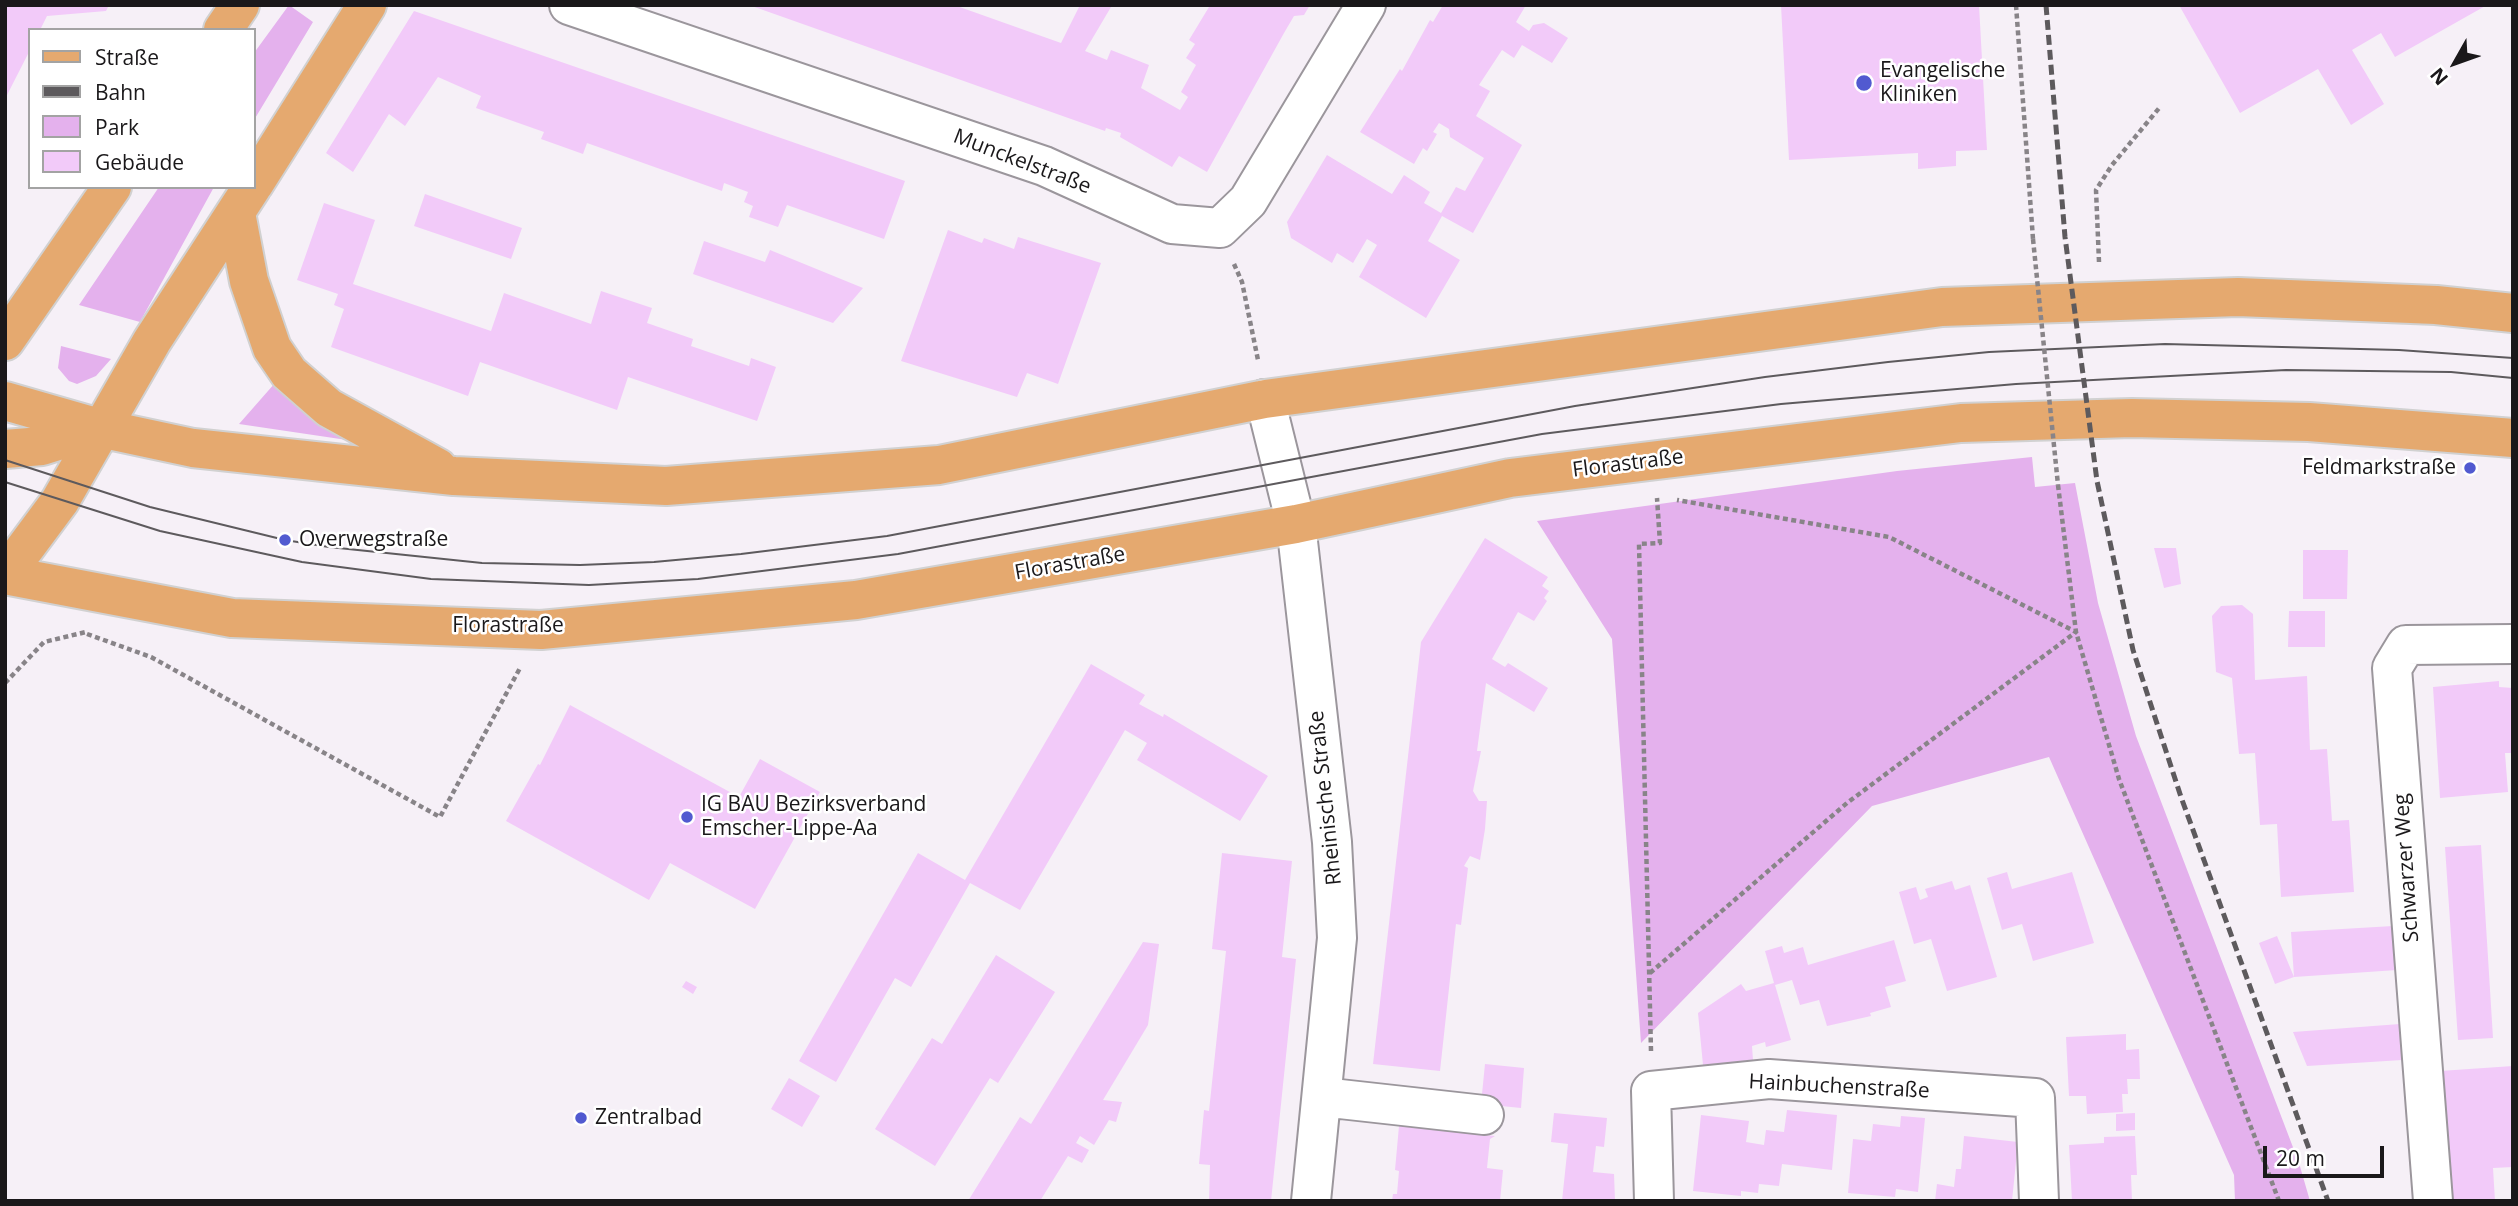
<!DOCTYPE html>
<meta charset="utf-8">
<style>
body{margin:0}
#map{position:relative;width:2518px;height:1206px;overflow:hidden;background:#f6f0f7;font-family:"Open Sans",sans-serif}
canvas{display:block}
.frame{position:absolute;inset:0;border:7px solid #1a181a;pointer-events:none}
.legend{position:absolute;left:28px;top:28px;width:228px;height:161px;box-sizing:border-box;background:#fff;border:2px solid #a3a3a3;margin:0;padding:9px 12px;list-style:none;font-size:21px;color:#1a181a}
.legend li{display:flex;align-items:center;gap:14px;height:35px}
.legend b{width:35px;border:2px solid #a3a3a3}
.north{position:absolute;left:2420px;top:28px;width:70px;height:70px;-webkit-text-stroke:5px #fff;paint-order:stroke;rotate:230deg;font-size:19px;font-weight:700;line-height:28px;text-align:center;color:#1a181a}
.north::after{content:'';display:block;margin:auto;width:24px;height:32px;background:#1a181a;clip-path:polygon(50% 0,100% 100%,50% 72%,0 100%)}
.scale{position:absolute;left:2263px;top:1146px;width:121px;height:32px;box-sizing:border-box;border:4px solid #1a181a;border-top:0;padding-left:9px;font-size:21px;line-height:24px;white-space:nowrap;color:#1a181a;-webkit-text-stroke:5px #fff;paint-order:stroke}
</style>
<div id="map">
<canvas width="2518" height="1206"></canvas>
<div class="frame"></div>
<ul class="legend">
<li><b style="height:9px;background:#e5a96f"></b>Straße</li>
<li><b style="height:9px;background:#5d5a5d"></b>Bahn</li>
<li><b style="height:19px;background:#e4b1ed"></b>Park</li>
<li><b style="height:19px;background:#f2caf9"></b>Gebäude</li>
</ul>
<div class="north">N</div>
<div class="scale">20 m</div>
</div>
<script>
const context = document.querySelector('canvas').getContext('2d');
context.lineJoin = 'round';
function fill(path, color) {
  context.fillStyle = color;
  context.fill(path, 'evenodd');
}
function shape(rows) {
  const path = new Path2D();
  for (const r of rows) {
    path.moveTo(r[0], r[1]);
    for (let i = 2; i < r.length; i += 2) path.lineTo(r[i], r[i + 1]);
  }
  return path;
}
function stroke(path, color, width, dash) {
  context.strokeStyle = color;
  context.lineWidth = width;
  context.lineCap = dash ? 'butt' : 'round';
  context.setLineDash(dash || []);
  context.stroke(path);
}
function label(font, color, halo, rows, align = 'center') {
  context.font = font + ' "Open Sans",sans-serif';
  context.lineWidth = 5;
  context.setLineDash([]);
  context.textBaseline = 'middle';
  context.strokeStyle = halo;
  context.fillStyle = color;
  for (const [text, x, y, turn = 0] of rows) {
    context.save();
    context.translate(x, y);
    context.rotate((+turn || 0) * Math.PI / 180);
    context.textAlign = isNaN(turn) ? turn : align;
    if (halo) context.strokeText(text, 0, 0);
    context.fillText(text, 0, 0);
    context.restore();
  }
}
fill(shape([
 [289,5,313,22,254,120,254,53],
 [159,187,214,187,140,322,79,305],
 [61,346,111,359,96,376,77,384,69,381,58,368],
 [275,383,347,440,239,424],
 [2032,457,2035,487,2075,483,2098,603,2136,736,2299,1163,2310,1201,2235,1201,2234,1175,2049,757,1872,806,1641,1043,1612,639,1537,521,1897,471]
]), '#e4b1ed');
fill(shape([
 [5,5,109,5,106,11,47,16,40,30,30,30,30,50,5,99],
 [749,5,954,5,1061,43,1080,5,1108,5,1111,7,1085,51,1107,60,1111,50,1149,65,1141,88,1180,110,1188,97,1181,92,1196,65,1186,58,1195,44,1189,40,1209,7,1206,5,1310,5,1304,15,1294,16,1284,33,1207,172,1179,156,1172,167,1120,137,1121,133,1106,128,1105,131],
 [1443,5,1526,5,1516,22,1529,31,1533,25,1544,23,1568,38,1552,63,1522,45,1514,58,1502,50,1479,85,1490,91,1476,116,1522,145,1473,233,1442,216,1428,241,1460,260,1426,318,1359,277,1377,245,1367,239,1353,263,1337,253,1332,263,1291,238,1287,222,1327,155,1392,194,1404,175,1430,192,1424,203,1441,213,1456,187,1465,191,1484,158,1450,137,1449,129,1439,123,1433,132,1437,134,1427,151,1423,148,1414,164,1360,132,1400,69,1402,71,1430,20,1433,22],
 [1781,5,1979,5,1987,150,1956,151,1956,166,1918,169,1918,153,1789,160],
 [2179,5,2487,5,2395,57,2381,33,2352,50,2384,104,2351,125,2318,69,2240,113],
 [414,11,905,181,884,239,787,205,778,227,749,217,753,206,744,202,748,192,724,183,722,191,587,143,583,154,541,139,544,132,476,108,481,96,438,77,405,126,389,114,353,172,326,153],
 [425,194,522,228,511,259,414,226],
 [324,203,375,220,353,284,491,331,504,293,591,324,601,291,652,308,647,323,693,339,691,346,749,366,751,358,776,367,757,421,628,377,617,410,480,362,468,396,331,347,344,309,334,305,338,294,297,280],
 [948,230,982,243,984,238,1014,249,1018,237,1101,263,1058,384,1027,373,1017,397,901,361],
 [704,241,765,262,770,250,863,288,833,323,693,274],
 [1485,538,1548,577,1542,586,1549,591,1544,598,1547,601,1534,621,1518,612,1492,659,1505,667,1508,663,1548,688,1534,712,1486,683,1477,751,1481,751,1473,791,1479,801,1487,801,1485,829,1480,860,1470,856,1464,866,1468,868,1461,925,1456,924,1440,1071,1373,1064,1421,642],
 [2154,548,2176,548,2181,584,2164,588],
 [2303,550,2348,550,2347,599,2303,599],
 [2242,605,2253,614,2255,680,2307,676,2310,750,2327,749,2332,821,2349,820,2354,892,2281,897,2277,824,2260,825,2255,753,2239,754,2232,678,2216,672,2212,616,2221,606],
 [2289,611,2325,611,2325,647,2288,647],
 [1091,664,1145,695,1139,704,1163,717,1164,714,1268,776,1240,821,1137,760,1147,743,1125,730,1020,910,970,883,911,987,895,978,836,1082,799,1061,918,853,965,880],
 [2499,681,2499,687,2513,688,2513,753,2505,753,2508,792,2440,798,2433,687],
 [570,705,739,797,760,759,820,792,755,909,670,863,649,900,506,821,538,764,540,765],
 [2481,845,2493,1038,2458,1040,2445,847],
 [1222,853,1292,861,1282,957,1296,959,1271,1201,1209,1201,1210,1165,1199,1164,1204,1110,1209,1111,1226,951,1212,949],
 [2007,872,2012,889,2072,872,2094,943,2033,961,2022,924,2002,930,1987,878],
 [1952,881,1955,890,1970,885,1997,977,1947,991,1931,939,1914,944,1899,892,1916,887,1920,900,1928,897,1925,889],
 [2393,926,2397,970,2294,977,2291,932],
 [2277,936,2294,977,2275,984,2259,943],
 [1894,940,1906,981,1885,987,1891,1007,1870,1013,1871,1016,1827,1026,1819,1000,1800,1005,1792,980,1775,985,1791,1040,1766,1047,1765,1042,1752,1046,1753,1060,1703,1065,1698,1013,1741,984,1746,991,1774,983,1765,951,1782,946,1784,953,1803,947,1808,965],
 [1143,942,1159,944,1148,1025,1103,1100,1122,1102,1116,1122,1109,1120,1094,1145,1080,1136,1076,1143,1089,1150,1082,1163,1068,1156,1040,1201,968,1201,1020,1117,1031,1124],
 [996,955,1055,992,998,1083,990,1078,935,1166,875,1129,932,1038,942,1044],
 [686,981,697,987,693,994,682,987],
 [2400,1024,2402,1060,2307,1066,2293,1032],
 [2126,1034,2126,1050,2139,1049,2140,1079,2127,1079,2128,1094,2122,1094,2123,1112,2087,1114,2086,1096,2069,1096,2066,1037],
 [1485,1064,1524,1068,1521,1108,1481,1104],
 [2513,1066,2513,1167,2493,1168,2495,1201,2449,1201,2440,1071],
 [789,1078,820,1096,802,1127,771,1109],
 [1787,1110,1837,1115,1832,1170,1782,1164,1779,1186,1759,1184,1758,1193,1741,1191,1741,1196,1693,1191,1701,1115,1749,1121,1746,1142,1764,1145,1766,1130,1784,1132],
 [1554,1113,1607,1118,1604,1147,1596,1146,1593,1172,1614,1174,1615,1201,1562,1201,1568,1144,1551,1142],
 [2135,1113,2135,1130,2116,1131,2116,1114],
 [1901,1116,1925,1118,1918,1192,1896,1189,1895,1197,1848,1193,1853,1139,1871,1141,1873,1124,1900,1127],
 [1399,1126,1495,1136,1490,1139,1487,1168,1503,1170,1500,1201,1392,1201,1393,1194,1397,1194,1399,1171,1395,1170],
 [1964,1136,2018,1142,2012,1201,1935,1201,1937,1184,1954,1187,1956,1169,1961,1169],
 [2135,1136,2137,1175,2131,1175,2132,1201,2072,1201,2069,1145,2104,1143,2104,1137]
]), '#f2caf9');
const minor = shape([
 [569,5,1044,166,1172,224,1220,228,1248,201,1366,5],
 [1265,399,1296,524,1332,842,1337,938,1311,1201],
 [1322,1097,1484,1115],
 [1654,1201,1651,1091,1769,1079,2035,1098,2039,1201],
 [2433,1201,2392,668,2406,645,2513,644]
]);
const major = shape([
 [223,30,240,5],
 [254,184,367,5],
 [236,213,249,281,272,348,289,373,329,408,438,468],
 [5,341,112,187],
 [5,401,99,428,193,448,454,476,666,486,939,465,1265,399,1942,307,2238,297,2436,305,2513,313],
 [5,449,42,446,99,428],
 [5,575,232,618,541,630,856,600,1296,524,1510,478,1961,423,2132,418,2309,422,2513,438],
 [5,575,60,501,152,341,252,187]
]);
stroke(minor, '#9b969c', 42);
stroke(major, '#d1d1d1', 42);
stroke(shape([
 [2016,5,2033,239],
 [2099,262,2096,190,2112,165,2160,107],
 [1234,264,1242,282,1258,360],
 [2058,485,2076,632,2119,779,2279,1201],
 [87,634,151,657,440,817,520,668],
 [5,683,44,642,86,632],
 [1650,973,1847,803,2076,632,1889,537,1677,500],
 [1651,1051,1639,544,1660,543,1657,498]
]), '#888488', 4.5, [5, 3.5]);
stroke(minor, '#fff', 38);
stroke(major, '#e5a96f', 38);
stroke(shape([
 [5,460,150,507,285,540,329,547,482,563,580,565,654,562,741,554,887,536,1575,406,1765,377,1888,362,1989,352,2165,344,2399,350,2513,358],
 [5,482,160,531,302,562,431,579,589,585,698,579,898,554,1542,434,1781,404,2016,384,2286,370,2451,372,2513,378]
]), '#5d5a5d', 2);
stroke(shape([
 [2046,5,2065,237,2097,481,2133,650,2181,797,2328,1201]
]), '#5d5a5d', 5, [10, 5]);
stroke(shape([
 [2033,239,2058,485]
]), '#888488', 4.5, [5, 3.5]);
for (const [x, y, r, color] of [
 [1864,83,9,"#515ad0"],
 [2470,468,7,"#515ad0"],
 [285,540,7,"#515ad0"],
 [687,817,7,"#515ad0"],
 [581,1118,7,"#515ad0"]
]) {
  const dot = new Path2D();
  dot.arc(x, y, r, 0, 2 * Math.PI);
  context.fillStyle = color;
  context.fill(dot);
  stroke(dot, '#fff', 2.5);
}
label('21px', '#1a181a', '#fff', [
 ["Evangelische",1880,71],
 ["Kliniken",1880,95],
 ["Feldmarkstraße",2456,468,"right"],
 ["Overwegstraße",299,540],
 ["IG BAU Bezirksverband",701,805],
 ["Emscher-Lippe-Aa",701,829],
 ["Zentralbad",595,1118]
], 'left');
label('21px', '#1a181a', '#fff', [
 ["Munckelstraße",1022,162,21],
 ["Florastraße",1628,464,-7],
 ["Florastraße",1070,564,-10],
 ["Florastraße",508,626],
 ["Rheinische Straße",1326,798,-96],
 ["Schwarzer Weg",2407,868,-94],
 ["Hainbuchenstraße",1839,1087,3]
]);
</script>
